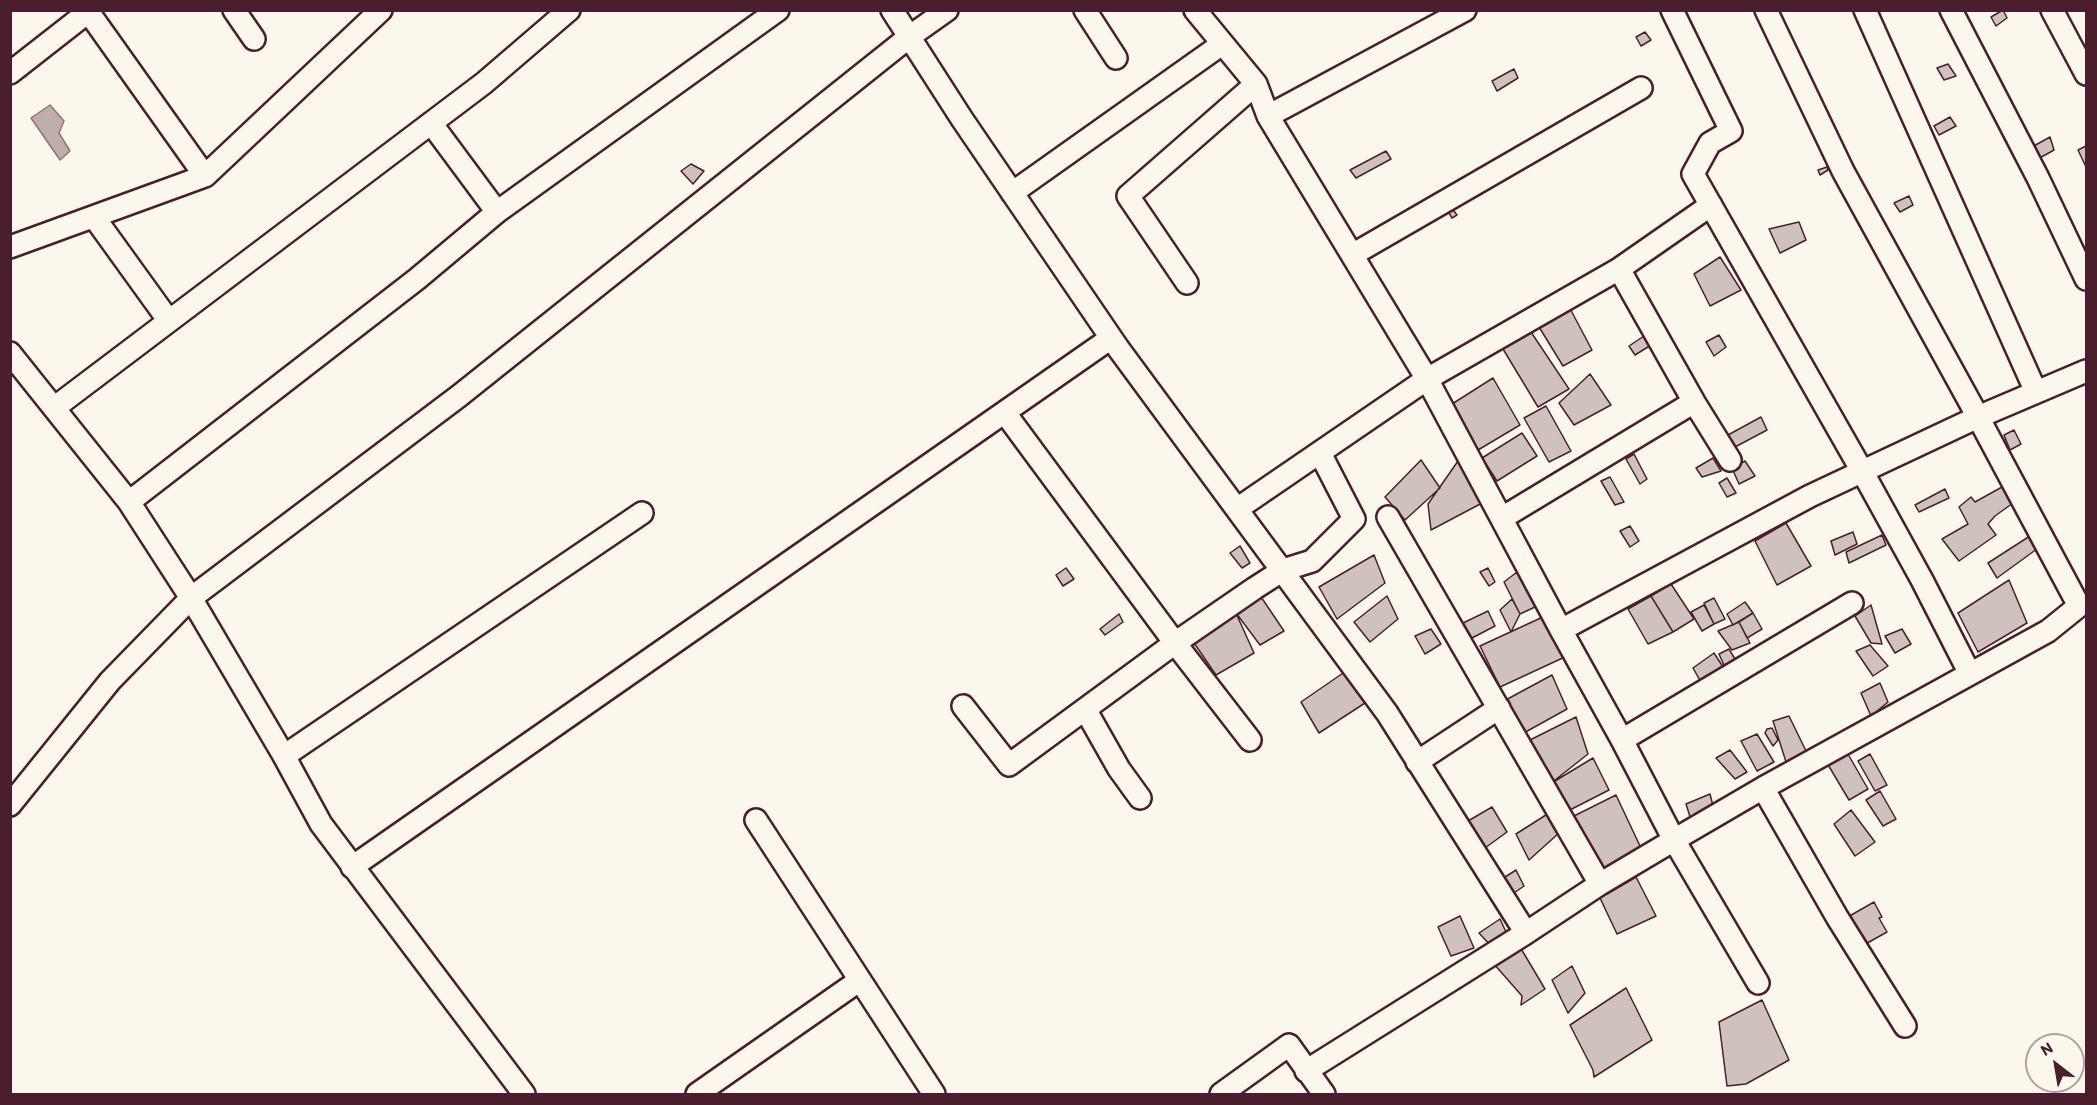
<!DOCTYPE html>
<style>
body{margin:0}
#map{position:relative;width:2097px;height:1105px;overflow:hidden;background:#fbf7ec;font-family:Itim,sans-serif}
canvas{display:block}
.frame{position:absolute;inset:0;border:12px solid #4a1f2b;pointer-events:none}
.north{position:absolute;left:2025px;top:1033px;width:60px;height:60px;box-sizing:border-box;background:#fbf7ec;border:2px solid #b4a19f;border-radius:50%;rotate:329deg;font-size:16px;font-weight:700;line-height:24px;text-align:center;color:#4a1f2b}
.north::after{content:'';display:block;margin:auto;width:21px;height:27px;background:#4a1f2b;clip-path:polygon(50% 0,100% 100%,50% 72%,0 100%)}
</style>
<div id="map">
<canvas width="2097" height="1105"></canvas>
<div class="frame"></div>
<div class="north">N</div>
</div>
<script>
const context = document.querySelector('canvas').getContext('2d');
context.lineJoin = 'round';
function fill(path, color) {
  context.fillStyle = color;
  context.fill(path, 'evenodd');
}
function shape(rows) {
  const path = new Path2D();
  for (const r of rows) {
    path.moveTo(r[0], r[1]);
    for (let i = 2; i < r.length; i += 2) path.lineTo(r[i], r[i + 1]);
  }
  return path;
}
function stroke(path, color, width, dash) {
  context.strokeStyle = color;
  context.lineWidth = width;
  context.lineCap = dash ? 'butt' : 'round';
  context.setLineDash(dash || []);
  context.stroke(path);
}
const water = shape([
 [50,105,64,121,59,133,70,151,60,160,31,118,50,105]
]);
fill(water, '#bfadaa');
stroke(water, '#907477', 1.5);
const building = shape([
 [2003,10,2007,18,1996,26,1991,17,2003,10],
 [1645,32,1651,40,1641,46,1636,37,1645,32],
 [1948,64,1956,76,1944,80,1937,68,1948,64],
 [1514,69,1518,78,1497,91,1492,81,1514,69],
 [1950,117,1956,126,1939,135,1934,126,1950,117],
 [2050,137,2054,150,2038,159,2032,147,2050,137],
 [2086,146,2086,167,2078,150,2086,146],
 [1386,151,1391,159,1356,178,1350,170,1386,151],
 [691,164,704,171,693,184,681,171,691,164],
 [1827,167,1828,170,1820,175,1818,170,1827,167],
 [1909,196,1913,205,1900,212,1894,203,1909,196],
 [1450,206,1457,215,1452,218,1446,208,1450,206],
 [1799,222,1806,240,1780,253,1769,229,1799,222],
 [1720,257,1741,290,1710,306,1694,274,1720,257],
 [1566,301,1592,350,1563,366,1536,322,1566,301],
 [1527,326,1569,389,1538,407,1500,344,1527,326],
 [1650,332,1656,342,1635,355,1629,346,1650,332],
 [1719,335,1726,347,1714,356,1706,342,1719,335],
 [1590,374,1611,405,1574,425,1559,403,1590,374],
 [1493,378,1520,425,1478,450,1452,404,1493,378],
 [1546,406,1571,451,1549,462,1524,418,1546,406],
 [1761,417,1767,430,1735,447,1728,435,1761,417],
 [2014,430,2021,444,2010,450,2004,435,2014,430],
 [1522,433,1537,456,1497,481,1482,458,1522,433],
 [1634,454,1647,479,1640,484,1626,459,1634,454],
 [1713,458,1721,471,1702,477,1696,468,1713,458],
 [1421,460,1440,488,1405,520,1385,497,1421,460],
 [1458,461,1484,502,1431,530,1428,504,1458,461],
 [1745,461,1755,476,1739,484,1732,468,1745,461],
 [1610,477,1624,502,1615,505,1601,481,1610,477],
 [1727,478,1736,493,1727,497,1719,483,1727,478],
 [2002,487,2013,503,1995,516,1988,524,1996,535,1959,561,1942,539,1968,524,1959,507,1971,497,1975,502,2002,487],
 [1945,489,1949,498,1919,512,1915,505,1945,489],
 [1786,523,1811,566,1777,585,1755,541,1786,523],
 [1630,526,1639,541,1630,547,1620,531,1630,526],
 [1853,532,1857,544,1835,555,1831,541,1853,532],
 [2033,534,2041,546,1997,578,1988,563,2033,534],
 [1882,535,1886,545,1849,563,1846,552,1882,535],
 [1240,546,1250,563,1242,568,1230,553,1240,546],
 [1374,555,1385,583,1337,619,1319,587,1374,555],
 [1066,568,1074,579,1063,586,1056,575,1066,568],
 [1488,568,1495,582,1489,586,1480,572,1488,568],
 [1517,572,1535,607,1520,614,1504,582,1517,572],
 [2009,580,2027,623,1978,652,1958,613,2009,580],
 [1671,584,1694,619,1673,632,1651,596,1671,584],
 [1255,588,1284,631,1260,645,1230,605,1255,588],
 [1387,596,1398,619,1370,642,1354,622,1387,596],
 [1651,596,1673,632,1648,644,1628,609,1651,596],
 [1714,598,1725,619,1714,624,1704,603,1714,598],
 [1512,599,1520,614,1511,632,1500,610,1512,599],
 [1745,602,1753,613,1733,625,1727,614,1745,602],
 [1704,605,1714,624,1702,631,1691,612,1704,605],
 [1871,605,1882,644,1871,643,1855,616,1871,605],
 [1235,611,1254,653,1216,675,1192,640,1235,611],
 [1488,611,1495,626,1472,638,1463,623,1488,611],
 [1753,613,1762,629,1747,638,1739,622,1753,613],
 [1119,614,1123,622,1105,635,1100,629,1119,614],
 [1545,616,1567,656,1500,687,1480,646,1545,616],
 [1739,622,1750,643,1732,650,1718,631,1739,622],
 [1431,629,1441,644,1425,654,1415,636,1431,629],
 [1902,629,1911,644,1895,653,1885,636,1902,629],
 [1870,645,1888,666,1873,676,1856,651,1870,645],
 [1729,649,1741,669,1727,672,1719,654,1729,649],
 [1714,653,1725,670,1702,684,1693,668,1714,653],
 [1346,671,1365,703,1319,733,1301,702,1346,671],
 [1552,675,1567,709,1522,734,1502,702,1552,675],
 [1880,683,1888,702,1871,716,1861,693,1880,683],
 [1789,716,1807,753,1787,765,1773,721,1789,716],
 [1576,717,1588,754,1550,784,1526,742,1576,717],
 [1772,728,1778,740,1773,746,1765,733,1767,729,1772,728],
 [1757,734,1774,762,1757,771,1741,741,1757,734],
 [1844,747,1868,789,1849,800,1824,758,1844,747],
 [1730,750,1747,772,1735,779,1716,758,1730,750],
 [1870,754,1887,785,1875,791,1858,761,1870,754],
 [1593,758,1609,790,1560,815,1550,784,1593,758],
 [1880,791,1896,819,1883,826,1866,800,1880,791],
 [1710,794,1713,806,1691,820,1686,804,1710,794],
 [1616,795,1640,846,1601,872,1570,818,1616,795],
 [1492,807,1507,832,1485,848,1468,821,1492,807],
 [1851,810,1875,842,1855,856,1834,824,1851,810],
 [1549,813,1559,833,1529,860,1516,834,1549,813],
 [1516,870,1524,886,1514,893,1502,879,1516,870],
 [1636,877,1656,916,1617,934,1600,898,1636,877],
 [1874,902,1882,917,1879,918,1887,932,1862,946,1846,918,1874,902],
 [1460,916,1474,948,1451,956,1438,927,1460,916],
 [1500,919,1507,934,1492,947,1479,933,1500,919],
 [1520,947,1545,989,1521,1005,1522,996,1494,964,1520,947],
 [1572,966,1585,993,1568,1013,1552,980,1572,966],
 [1626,988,1652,1040,1594,1077,1593,1070,1570,1025,1626,988],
 [1762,1000,1789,1060,1746,1084,1727,1086,1719,1022,1762,1000]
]);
fill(building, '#cfc2bc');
stroke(building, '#4a1f2b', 1.5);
const minor = shape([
 [87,10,205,176],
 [234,10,254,39],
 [892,10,962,119,1118,348,1387,713,1526,933,1600,884,1674,840,1622,740,1561,630,1427,379,1268,116,1256,84,1195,10],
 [1085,10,1116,58],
 [1672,10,1731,131,1710,143,1693,174,1862,471,1922,580,1970,674],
 [1865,10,2036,392],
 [1951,10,2038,178,2086,279],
 [2052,10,2086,74],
 [10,73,88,12],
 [1268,116,1465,10],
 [431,123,497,212],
 [1012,193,1222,44],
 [94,217,169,321],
 [10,247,205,176,381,10],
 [1352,255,1641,88],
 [1619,269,1711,205],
 [1187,283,1128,196,1256,84],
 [10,353,129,502,191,598,284,756,321,824,524,1094],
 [1694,402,1730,460],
 [54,408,484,83,569,10],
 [1005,413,1175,643,1250,740],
 [129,502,417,279,497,212,778,10],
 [1237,509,1427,379,1619,269,1694,402,1502,518],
 [1388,517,1600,884],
 [1561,630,1810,496,1978,417,2086,371],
 [963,706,1009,765,1175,643,1255,588,1283,570,1312,561,1354,519,1320,453],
 [1085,709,1119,769,1140,798],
 [1622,740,1852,603],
 [284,756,642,513],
 [1417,762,1499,708],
 [1763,788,1837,917,1905,1026],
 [10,805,110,681,191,598,459,396,909,37,947,10],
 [756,820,934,1094],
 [352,867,1111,338],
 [1758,983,1674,840,1763,788,2048,631,2079,606,1978,417,1843,171,1766,10],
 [1306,1071,1526,933],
 [697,1094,860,980],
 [1221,1094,1289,1045,1324,1094]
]);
stroke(minor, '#4a1f2b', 26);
stroke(minor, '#fbf7ec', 21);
</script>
